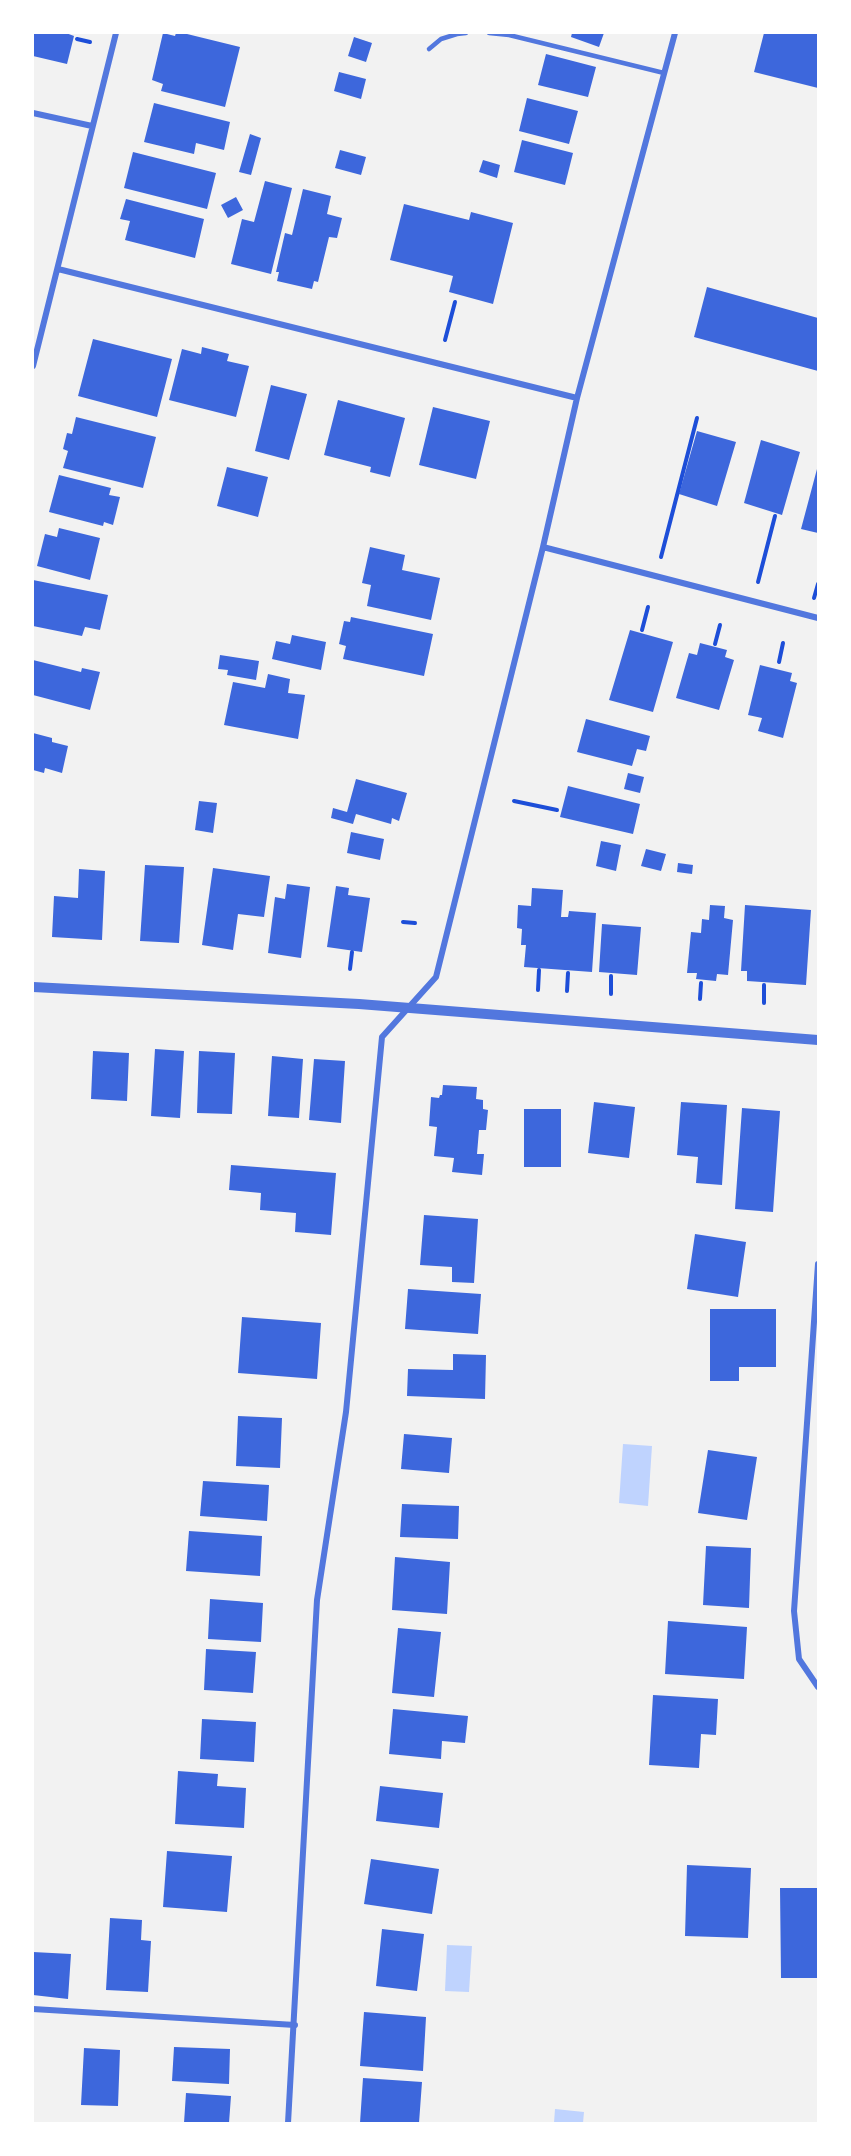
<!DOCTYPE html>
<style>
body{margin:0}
#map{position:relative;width:851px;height:2156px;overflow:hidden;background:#f2f2f2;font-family:"PT Sans Narrow",sans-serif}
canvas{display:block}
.frame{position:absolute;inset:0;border:34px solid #fff;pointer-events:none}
</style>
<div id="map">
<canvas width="851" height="2156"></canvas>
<div class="frame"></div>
</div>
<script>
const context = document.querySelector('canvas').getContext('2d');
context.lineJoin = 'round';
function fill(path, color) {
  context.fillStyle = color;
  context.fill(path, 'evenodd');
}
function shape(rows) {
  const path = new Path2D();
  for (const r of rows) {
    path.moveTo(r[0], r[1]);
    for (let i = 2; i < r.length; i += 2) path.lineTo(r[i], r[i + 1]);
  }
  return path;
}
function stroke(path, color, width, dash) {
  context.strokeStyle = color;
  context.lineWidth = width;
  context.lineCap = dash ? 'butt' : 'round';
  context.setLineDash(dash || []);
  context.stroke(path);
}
fill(shape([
 [623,1444,652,1446,648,1506,619,1503],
 [447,1945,472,1946,469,1992,445,1991],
 [555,2109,584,2112,583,2123,554,2123]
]), '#bfd3fe');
fill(shape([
 [33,33,66,33,74,36,67,64,33,56],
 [163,33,175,36,176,33,183,33,240,47,225,107,161,91,163,84,152,80],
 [572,33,604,33,599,47,571,37],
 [764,33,818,33,818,88,754,72],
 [354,37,372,43,366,62,348,56],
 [546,54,596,67,588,97,538,85],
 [339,72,366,79,361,99,334,91],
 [527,98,578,111,569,144,519,131],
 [154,103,230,122,224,150,196,143,194,154,144,142],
 [250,134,261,138,251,175,239,172],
 [522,140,573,153,565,185,514,172],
 [340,150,366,157,361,175,335,168],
 [133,152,216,173,207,209,124,188],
 [483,160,500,165,497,178,479,172],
 [265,181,292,188,271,274,231,264,242,219,254,222],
 [303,189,331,196,327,214,342,218,337,238,329,237,318,282,314,281,312,289,277,281,279,272,276,272,285,233,292,235],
 [236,197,243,210,228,218,221,205],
 [126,199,204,219,195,258,125,240,130,221,120,219],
 [404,204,469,220,471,212,513,223,493,304,449,292,453,276,390,260],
 [707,287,818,318,818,371,694,337],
 [93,339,172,359,157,417,78,396],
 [202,347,229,354,227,361,249,366,236,417,169,400,182,349,201,354],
 [271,385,307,394,289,460,255,451],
 [338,400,405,418,390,477,370,472,371,467,324,455],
 [433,407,490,421,476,479,419,465],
 [76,417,156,437,143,488,63,468,68,451,63,449,67,433,72,434],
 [697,431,736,442,717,506,679,494],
 [761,440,800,452,782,515,744,503],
 [227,467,268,477,258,517,217,506],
 [817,469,818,469,818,533,801,529],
 [59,475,111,488,109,495,120,497,113,525,104,522,103,526,49,512],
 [59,528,100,538,90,580,37,566,45,534,57,537],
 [370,547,405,555,402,570,440,578,431,620,367,606,371,585,362,583],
 [33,580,108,595,100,630,85,627,82,636,33,626],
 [351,617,433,634,424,676,343,659,346,646,339,644,344,621,350,622],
 [630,630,673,642,653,712,609,700],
 [292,635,326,642,321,670,272,659,276,641,290,644],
 [700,643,727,650,725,657,734,660,719,710,676,698,689,653,697,655],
 [220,655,259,661,256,680,227,675,228,670,218,669],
 [33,660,81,672,82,668,100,672,90,710,33,695],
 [760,665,792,673,790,681,797,683,783,738,758,731,762,718,748,715],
 [268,674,290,679,288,693,305,695,298,739,224,725,233,682,265,688],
 [586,719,650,736,646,751,637,749,632,766,577,752],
 [33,733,52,738,52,742,68,746,62,773,45,768,44,773,33,770],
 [628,773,644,777,640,793,624,789],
 [356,779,407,793,399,821,392,818,391,824,356,814,353,824,331,818,333,808,347,812],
 [568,786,640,804,633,834,560,817],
 [199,801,217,803,213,833,195,830],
 [351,832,384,839,380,860,347,853],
 [601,841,621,845,616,871,596,866],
 [646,849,666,854,661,871,641,866],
 [678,863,693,865,692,874,677,872],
 [145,865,184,867,179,943,140,941],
 [213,868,270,876,264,917,238,914,233,950,202,945],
 [79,869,105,871,102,940,52,937,54,896,78,898],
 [287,884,310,887,301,958,268,953,275,897,285,899],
 [336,886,349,888,348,895,370,898,362,952,327,947],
 [532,888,563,890,561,917,568,917,569,911,596,913,592,972,524,967,526,945,521,945,522,929,517,928,518,905,531,906],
 [710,905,725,906,724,918,733,920,728,975,717,974,716,981,696,979,697,973,687,973,691,932,701,933,702,919,709,920],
 [745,905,811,910,806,985,747,981,747,971,741,971],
 [602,924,641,927,637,975,599,972],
 [155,1049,184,1051,180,1118,151,1116],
 [93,1051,129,1053,127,1101,91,1099],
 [199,1051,235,1053,232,1114,197,1113],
 [272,1056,303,1059,299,1118,268,1116],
 [314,1059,345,1061,341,1123,309,1120],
 [443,1085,477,1087,476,1099,483,1100,483,1109,488,1110,486,1130,479,1130,477,1154,484,1154,482,1175,452,1172,454,1158,434,1156,437,1127,429,1126,431,1097,439,1098,440,1095,442,1095],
 [594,1102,635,1107,629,1158,588,1153],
 [681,1102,727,1105,722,1185,696,1183,698,1157,677,1155],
 [742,1108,780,1111,773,1212,735,1209],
 [524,1109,561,1109,561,1167,524,1167],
 [231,1165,336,1173,331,1235,295,1232,296,1213,260,1210,261,1193,229,1190],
 [424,1215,478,1219,474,1283,452,1282,452,1267,420,1265],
 [695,1234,746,1242,738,1297,687,1289],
 [408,1289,481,1294,478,1334,405,1329],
 [710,1309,776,1309,776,1367,739,1367,739,1381,710,1381],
 [242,1317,321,1323,317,1379,238,1373],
 [453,1354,486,1355,485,1399,407,1396,408,1369,453,1370],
 [238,1416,282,1418,280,1468,236,1466],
 [404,1434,452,1438,449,1473,401,1469],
 [708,1450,757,1457,747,1520,698,1513],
 [203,1481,269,1485,267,1521,200,1516],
 [402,1504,459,1506,458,1539,400,1537],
 [189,1531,262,1536,260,1576,186,1571],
 [706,1546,751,1548,749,1608,703,1605],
 [395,1557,450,1562,447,1614,392,1610],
 [210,1599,263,1603,261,1642,208,1639],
 [668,1621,747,1627,744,1679,665,1674],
 [398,1628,441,1632,434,1697,392,1693],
 [206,1649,256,1652,253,1693,204,1690],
 [653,1695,718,1699,716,1735,701,1734,699,1768,649,1765],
 [393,1709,468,1716,465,1743,442,1741,441,1759,389,1754],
 [202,1719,256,1722,254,1762,200,1759],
 [178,1771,218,1774,217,1786,246,1788,244,1828,175,1824],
 [380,1786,443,1793,439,1828,376,1821],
 [167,1851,232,1856,227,1912,163,1907],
 [371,1859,439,1869,432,1914,364,1904],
 [687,1865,751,1868,748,1938,685,1936],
 [780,1888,818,1888,818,1978,781,1978],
 [110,1918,142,1920,141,1940,151,1941,148,1992,106,1990],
 [382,1929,424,1934,417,1991,376,1986],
 [33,1952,71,1954,68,1999,33,1995],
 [364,2012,426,2017,423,2071,360,2066],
 [174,2047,230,2049,229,2084,172,2081],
 [84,2048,120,2050,118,2106,81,2105],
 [363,2078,422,2082,419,2123,360,2123],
 [186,2093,231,2096,229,2123,184,2123]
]), '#3d67dc');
stroke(shape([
 [77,39,90,42],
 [445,340,455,302],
 [661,557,697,418],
 [758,582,775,516],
 [814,598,818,584],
 [642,630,648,607],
 [715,644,720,625],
 [779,662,783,643],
 [514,801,557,810],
 [403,922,415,923],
 [350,969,352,952],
 [538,990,539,970],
 [567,991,568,973],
 [611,994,611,976],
 [700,999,701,983],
 [764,1003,764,985]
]), '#1d4ed8', 4);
stroke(shape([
 [489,33,509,35,664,73],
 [429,49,441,39,457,34,466,33]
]), '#5277de', 4.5);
stroke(shape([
 [33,113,92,126],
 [58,269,577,398],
 [33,366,116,33],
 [543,547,818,618],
 [818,1264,794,1611,799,1659,818,1687],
 [33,2009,295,2025],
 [288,2123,317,1600,346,1412,382,1037,436,977,543,547,577,398,675,33]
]), '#5277de', 6);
stroke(shape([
 [33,987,359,1004,818,1040]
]), '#5277de', 10);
</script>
